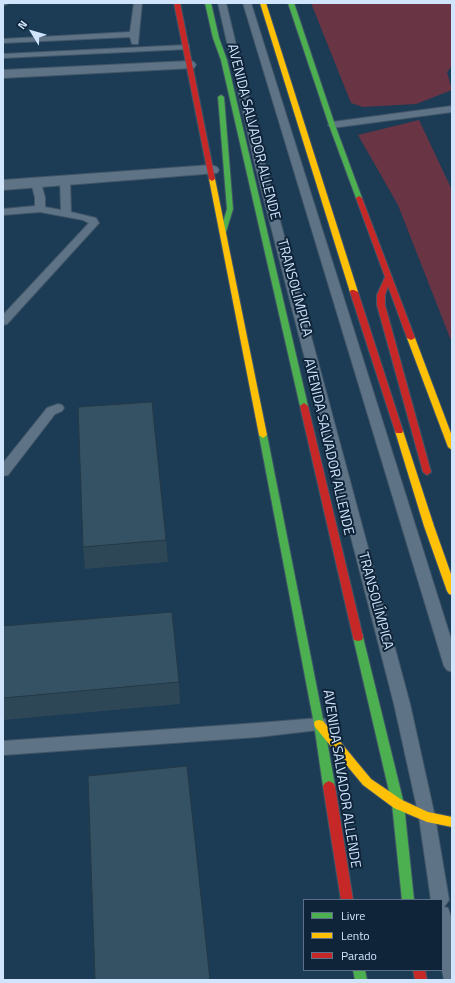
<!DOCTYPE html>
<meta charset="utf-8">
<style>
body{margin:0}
#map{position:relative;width:455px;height:983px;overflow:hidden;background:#1c3b54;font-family:"Titillium Web",sans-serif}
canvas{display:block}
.frame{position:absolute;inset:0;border:4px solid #d0e5fc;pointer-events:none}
.legend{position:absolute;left:303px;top:899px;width:140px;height:72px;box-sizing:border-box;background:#0f2439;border:1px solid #5c7187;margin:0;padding:5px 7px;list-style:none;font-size:12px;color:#d0e5fc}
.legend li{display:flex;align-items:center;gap:8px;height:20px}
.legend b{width:20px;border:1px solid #5c7187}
.north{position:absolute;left:12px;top:12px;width:40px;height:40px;-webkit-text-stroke:3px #0f2439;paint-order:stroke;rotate:307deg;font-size:11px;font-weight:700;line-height:16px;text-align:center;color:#d0e5fc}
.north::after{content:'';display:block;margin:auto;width:14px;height:18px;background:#d0e5fc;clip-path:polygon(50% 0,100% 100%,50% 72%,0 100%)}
</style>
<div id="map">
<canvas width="455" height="983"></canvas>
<div class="frame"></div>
<ul class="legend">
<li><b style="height:5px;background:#4caf50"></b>Livre</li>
<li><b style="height:5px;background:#ffc107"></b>Lento</li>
<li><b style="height:5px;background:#c62828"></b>Parado</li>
</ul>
<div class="north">N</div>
</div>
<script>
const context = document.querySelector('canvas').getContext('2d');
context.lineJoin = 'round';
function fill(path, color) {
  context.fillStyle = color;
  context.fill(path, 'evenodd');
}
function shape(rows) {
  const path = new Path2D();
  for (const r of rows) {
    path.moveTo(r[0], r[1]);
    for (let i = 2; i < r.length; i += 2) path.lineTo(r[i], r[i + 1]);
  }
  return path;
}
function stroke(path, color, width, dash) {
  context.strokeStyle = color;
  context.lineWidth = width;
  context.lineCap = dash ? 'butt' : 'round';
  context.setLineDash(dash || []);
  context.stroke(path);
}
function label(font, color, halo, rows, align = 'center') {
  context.font = font + ' "Titillium Web",sans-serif';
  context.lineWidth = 4;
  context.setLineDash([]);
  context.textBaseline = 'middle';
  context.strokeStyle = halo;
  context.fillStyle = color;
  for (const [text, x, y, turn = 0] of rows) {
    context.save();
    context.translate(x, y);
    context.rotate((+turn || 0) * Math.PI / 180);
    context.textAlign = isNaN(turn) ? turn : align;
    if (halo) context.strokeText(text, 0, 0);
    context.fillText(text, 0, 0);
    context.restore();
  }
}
fill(shape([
 [311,3,452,3,452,66,447,72,452,90,416,104,363,107,351,103],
 [419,120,452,190,452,343,398,205,358,135]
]), '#693544');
const lane = shape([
 [3,3,9,3,5,5,3,5,3,3],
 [134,3,142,3,138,44,132,44,130,37,3,43,3,39,130,32,134,3],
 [218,3,226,3,264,161,410,704,435,817,449,900,444,907,448,908,452,920,452,980,444,980,442,970,442,900,431,900,419,817,394,704,254,161,218,3],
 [243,3,251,3,452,642,452,672,447,670,444,666,243,3],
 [186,45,189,45,189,49,3,58,3,54,186,45],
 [452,106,452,112,332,128,328,125,332,122,452,106],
 [65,177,70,180,71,212,96,218,99,223,7,324,3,325,3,315,89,223,83,220,40,212,3,215,3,209,35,206,35,198,31,182,36,179,41,182,45,198,45,207,61,210,60,180,65,177],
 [58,404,62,405,64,408,62,411,55,414,8,475,3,476,3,463,47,408,58,404],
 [319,718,325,719,327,724,325,729,319,730,258,737,3,755,3,741,258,723,319,718]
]);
const street = shape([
 [189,61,194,62,196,65,194,68,3,78,3,70,189,61],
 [211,165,217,167,219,170,217,173,3,190,3,180,211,165]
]);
const fast = shape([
 [205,3,211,3,219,38,227,60,308,406,304,409,300,406,221,60,213,38,205,3],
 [288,3,294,3,335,125,362,198,361,199,359,200,356,198,329,125,288,3],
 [221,95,224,97,233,209,226,232,223,234,220,232,227,209,218,97,221,95],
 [263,432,267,435,324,724,335,786,333,789,329,791,325,789,323,786,314,724,259,435,263,432],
 [358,633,362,634,363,637,404,804,414,900,402,900,392,804,353,637,354,634,358,633],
 [353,970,365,970,367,980,355,980,353,970]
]);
const slow = shape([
 [260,3,266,3,358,292,357,294,354,294,350,292,260,3],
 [212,177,215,179,267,435,263,438,259,435,209,179,212,177],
 [408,336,411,336,415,338,452,436,452,450,448,447,407,338,408,336],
 [399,428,403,431,434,526,452,577,452,595,449,594,447,591,424,526,395,431,399,428],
 [319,720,323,721,371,779,402,800,428,812,452,817,452,827,427,822,394,808,363,785,315,727,314,724,315,721,319,720]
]);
const jam = shape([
 [174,3,180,3,215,179,212,181,209,179,174,3],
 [359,196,362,198,415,338,411,340,407,338,388,286,385,295,385,305,431,472,427,475,423,472,377,305,377,295,385,277,356,198,359,196],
 [351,290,354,290,358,292,403,431,402,433,396,433,395,431,350,292,351,290],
 [304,403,308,406,363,637,362,640,358,641,354,640,353,637,300,406,304,403],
 [329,781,333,783,335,786,353,900,341,900,323,786,325,783,329,781],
 [413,970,425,970,427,980,415,980,413,970]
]);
stroke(lane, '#415669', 2);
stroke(street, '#415669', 2);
stroke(fast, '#415669', 2);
stroke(slow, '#415669', 2);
stroke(jam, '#415669', 2);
fill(lane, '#5f7386');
fill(street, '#5f7386');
fill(fast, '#4caf50');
fill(slow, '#ffc107');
fill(jam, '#c62828');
fill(shape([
 [166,540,168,562,85,569,83,547],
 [3,626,179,682,180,704,3,720]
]), '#2d4756');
const building = shape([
 [152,402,166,540,83,547,78,407,152,402],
 [172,612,179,682,3,698,3,626,172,612],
 [187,766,210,980,95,980,88,776,187,766]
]);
fill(building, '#345264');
stroke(building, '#243946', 1);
label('14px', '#d0e5fc', '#0f2439', [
 ["AVENIDA SALVADOR ALLENDE",253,132,76],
 ["TRANSOLÍMPICA",294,288,75],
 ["AVENIDA SALVADOR ALLENDE",328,447,77],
 ["TRANSOLÍMPICA",375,601,75],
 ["AVENIDA SALVADOR ALLENDE",341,779,81]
]);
</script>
